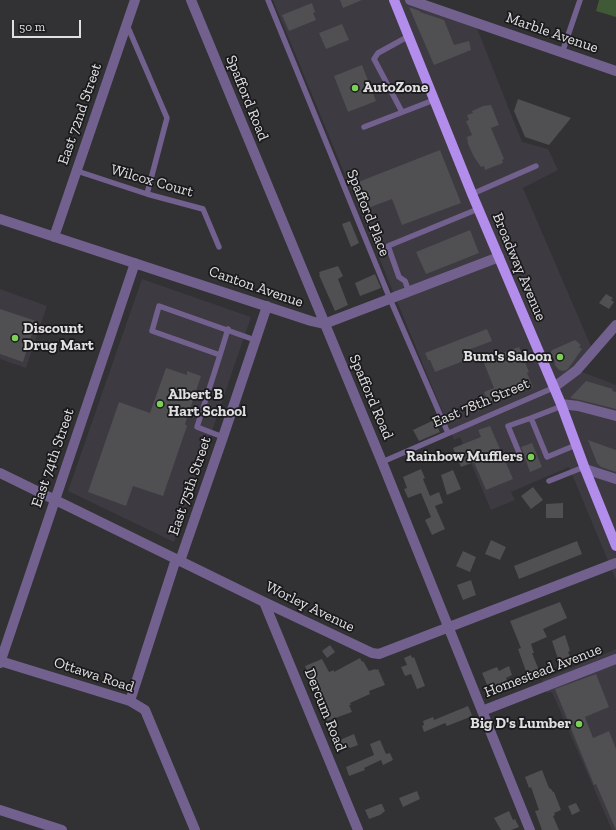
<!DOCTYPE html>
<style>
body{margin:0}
#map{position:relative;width:616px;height:830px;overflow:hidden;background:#323134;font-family:"Zilla Slab",serif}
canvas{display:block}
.scale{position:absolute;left:12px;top:20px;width:69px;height:18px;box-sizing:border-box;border:2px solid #e0dfe1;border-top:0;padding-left:5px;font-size:12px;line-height:14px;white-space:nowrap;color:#e0dfe1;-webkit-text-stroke:3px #1a191b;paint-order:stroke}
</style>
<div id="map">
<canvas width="616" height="830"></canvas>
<div class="scale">50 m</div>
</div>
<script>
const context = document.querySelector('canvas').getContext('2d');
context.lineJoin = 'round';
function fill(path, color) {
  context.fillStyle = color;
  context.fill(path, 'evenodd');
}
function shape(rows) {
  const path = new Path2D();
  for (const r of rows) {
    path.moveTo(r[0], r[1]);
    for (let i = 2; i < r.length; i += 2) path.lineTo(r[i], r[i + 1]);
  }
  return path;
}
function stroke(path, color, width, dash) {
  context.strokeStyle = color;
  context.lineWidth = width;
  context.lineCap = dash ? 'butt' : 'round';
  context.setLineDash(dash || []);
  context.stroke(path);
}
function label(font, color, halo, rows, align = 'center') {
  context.font = font + ' "Zilla Slab",serif';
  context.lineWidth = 3.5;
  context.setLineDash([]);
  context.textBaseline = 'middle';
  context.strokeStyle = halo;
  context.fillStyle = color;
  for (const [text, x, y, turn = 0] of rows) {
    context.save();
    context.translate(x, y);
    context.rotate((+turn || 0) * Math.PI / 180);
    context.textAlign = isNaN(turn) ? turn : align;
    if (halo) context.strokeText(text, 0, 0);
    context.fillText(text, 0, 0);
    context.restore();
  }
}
fill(shape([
 [273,0,410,0,475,23,522,142,548,149,558,170,523,188,593,351,577,370,616,385,616,580,569,467,511,492,515,500,491,510,460,437,454,440],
 [142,279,251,317,174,542,68,491],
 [0,289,47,306,26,368,0,359],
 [616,649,616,830,612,830,552,692,547,693,542,680]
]), '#3d3a42');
fill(shape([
 [599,0,616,0,616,17,596,11]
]), '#405936');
fill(shape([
 [340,0,362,0,343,8],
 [312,3,315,12,313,13,316,20,289,31,282,15],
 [409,7,420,11,420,12,444,20,454,45,469,41,471,50,434,65],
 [342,24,349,40,326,49,319,33],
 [362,65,376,101,348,112,334,76],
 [518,99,571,118,549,145,525,137,514,111],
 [491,105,499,125,491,128,504,159,502,160,503,163,485,170,484,166,481,167,474,157,468,144,467,137,472,135,466,121,469,120,467,115,473,113,472,111,483,106],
 [440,150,461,203,402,225,392,199,363,210,353,184],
 [350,221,359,243,351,247,342,224],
 [470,230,479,253,426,274,416,252],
 [338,266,343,276,338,279,348,305,335,311,319,275,320,275,319,272],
 [375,274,381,288,360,296,355,283],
 [606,294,613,298,611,300,614,302,609,309,599,303],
 [0,309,36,321,23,362,0,354],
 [487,329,492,341,463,352,466,360,435,372,430,360,428,360,425,353],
 [575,340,581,345,579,347,582,349,568,369,564,371,559,370,555,365,555,362,553,357,549,356,552,350],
 [519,347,529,372,527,373,533,387,489,405,484,392,494,388,484,363,498,358,497,355],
 [166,368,187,375,187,371,201,376,185,424,187,426,163,496,133,486,126,506,88,492,119,402,150,413],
 [586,381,613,389,612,391,616,392,616,409,580,400,570,398],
 [434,420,440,432,419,441,413,430],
 [490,426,513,479,486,490,474,462,461,467,453,448,481,437,478,430],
 [588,440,616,450,616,472,601,467,597,463],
 [532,443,542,467,530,472,521,447],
 [421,469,425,478,423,479,430,496,439,492,443,503,435,506,445,529,432,535,425,520,431,517,421,493,408,498,404,489,407,488,403,477],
 [453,470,461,489,447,495,441,475],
 [533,487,543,500,531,509,521,496],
 [563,503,563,518,546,518,546,504],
 [491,540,506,547,500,560,485,554],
 [577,541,582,554,519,579,514,566],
 [463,551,476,557,470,572,456,566],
 [471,580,476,595,463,600,457,585],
 [560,602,567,618,543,629,547,637,531,644,534,653,532,653,540,673,528,677,518,649,521,648,510,621],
 [565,635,570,651,568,652,572,661,563,665,560,658,558,659,552,641],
 [330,645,335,652,327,658,322,651],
 [411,655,412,658,414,657,425,686,417,689,411,674,405,676,401,667,407,665,404,658],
 [360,658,362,662,363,661,369,671,375,669,376,670,378,669,385,685,369,691,370,694,350,703,351,705,349,705,352,712,327,721,305,666,322,659,329,672,334,670,334,672],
 [509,666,512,675,506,678,509,686,506,687,506,690,492,696,482,673,497,667,499,671],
 [596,674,609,707,585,717,593,738,609,731,616,749,616,830,596,784,594,785,555,689],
 [468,706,472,715,470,717,447,726,445,723,424,732,422,726,424,725,423,721,433,717,434,720],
 [354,734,358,745,350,748,349,747,338,751,335,742],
 [380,740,386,754,390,753,393,760,383,765,381,760,364,768,365,770,349,776,346,767,374,755,370,744],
 [542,770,549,788,551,789,553,792,554,792,561,810,554,813,555,815,553,816,559,830,542,830,535,811,539,810,531,787,529,788,525,777],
 [417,791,420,799,403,807,399,798],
 [576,803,580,811,572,815,568,806],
 [380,804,382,804,385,811,380,815,369,819,365,810],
 [509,811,513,820,515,819,519,827,511,830,501,830,494,818]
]), '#504f52');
stroke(shape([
 [268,0,390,299,448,433],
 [127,25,167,118,147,194],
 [562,53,580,0],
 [402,112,374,59,378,53,409,36],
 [364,127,434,100],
 [77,171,147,194,203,209,219,247],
 [472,194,536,166],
 [409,292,405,281,399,277,388,246,478,209],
 [220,355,228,329],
 [562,406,531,418,547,457,576,445],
 [223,437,197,427,220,355,152,331,159,306,255,340],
 [520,455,508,426,531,418],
 [382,462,553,388],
 [549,481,584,467]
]), '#72618e', 5.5);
stroke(shape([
 [191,0,382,462,530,830],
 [410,0,616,71],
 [0,219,311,321,324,324,499,257],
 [54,237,135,0],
 [553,388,577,370,616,325],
 [561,404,578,406,616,416],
 [585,469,616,479],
 [0,473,264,602,372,653,379,654,616,563],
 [180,561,223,437,267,306],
 [264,602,358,830],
 [0,661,130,701,145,710,195,830],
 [0,663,135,263],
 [130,701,176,559],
 [482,711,616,659],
 [0,810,62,830]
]), '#72618e', 10);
stroke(shape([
 [394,0,472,194,561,404,585,469,616,546]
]), '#b38deb', 10);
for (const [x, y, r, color] of [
 [355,88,4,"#7bd156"],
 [15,338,4,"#7bd156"],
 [560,357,4,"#7bd156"],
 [160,404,4,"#7bd156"],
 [531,457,4,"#7bd156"],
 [579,724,4,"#7bd156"]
]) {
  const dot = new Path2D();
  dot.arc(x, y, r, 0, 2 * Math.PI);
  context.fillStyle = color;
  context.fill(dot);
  stroke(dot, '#1a191b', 1.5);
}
label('15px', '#e0dfe1', '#1a191b', [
 ["Marble Avenue",552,33,19],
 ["Spafford Road",247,98,68],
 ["East 72nd Street",80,114,-71],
 ["Wilcox Court",152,181,16],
 ["Spafford Place",368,213,68],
 ["Broadway Avenue",519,267,67],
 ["Canton Avenue",256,287,19],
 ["Spafford Road",371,397,67],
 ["East 78th Street",481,403,-23],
 ["East 74th Street",53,458,-71],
 ["East 75th Street",190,486,-71],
 ["Worley Avenue",310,607,26],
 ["Homestead Avenue",543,671,-21],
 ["Ottawa Road",94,675,18],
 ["Dercum Road",325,710,68]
]);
label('bold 15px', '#e0dfe1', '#1a191b', [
 ["AutoZone",363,88],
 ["Discount",23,329],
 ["Drug Mart",23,346],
 ["Bum's Saloon",552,357,"right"],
 ["Albert B",168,395],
 ["Hart School",168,412],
 ["Rainbow Mufflers",523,457,"right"],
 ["Big D's Lumber",571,724,"right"]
], 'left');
</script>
